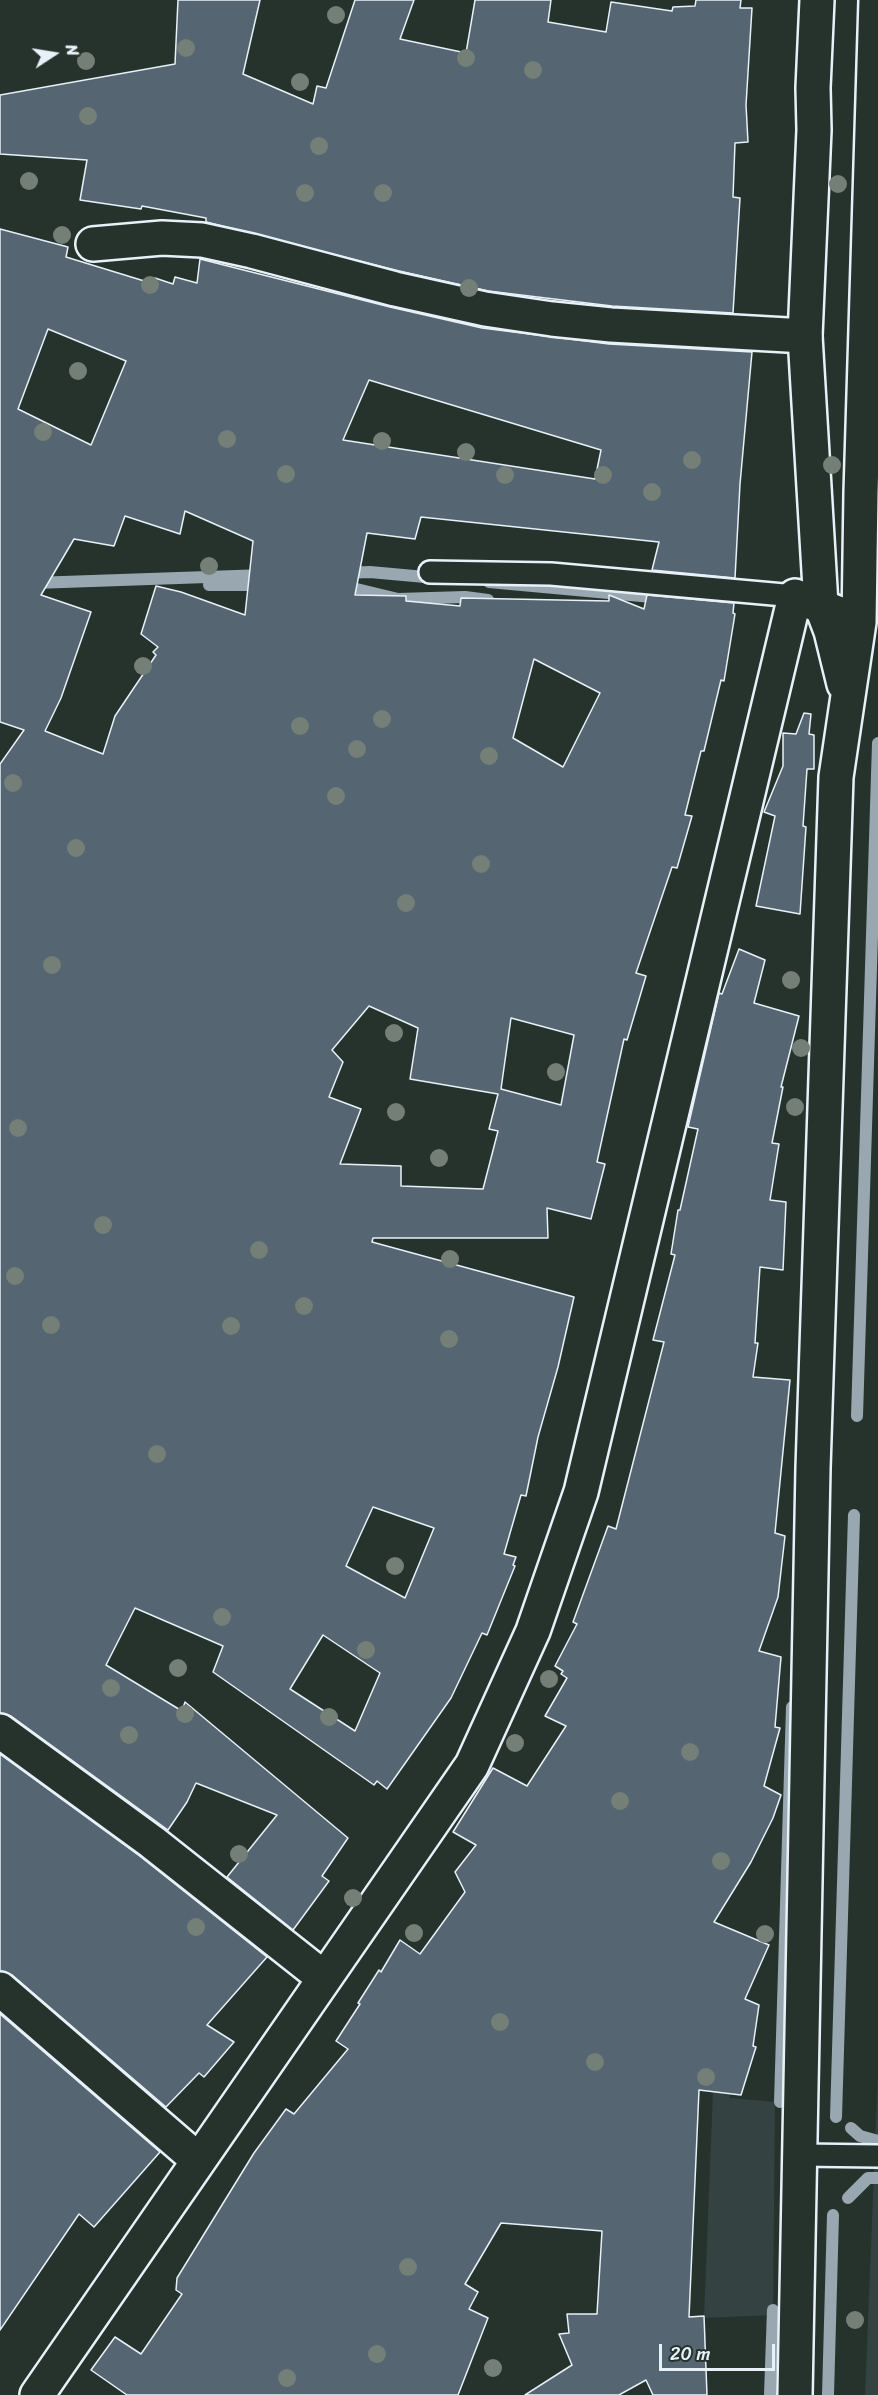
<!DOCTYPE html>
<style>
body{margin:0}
#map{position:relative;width:878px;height:2395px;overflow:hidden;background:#26332d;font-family:Sriracha,sans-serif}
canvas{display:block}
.north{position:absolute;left:24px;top:24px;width:60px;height:60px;-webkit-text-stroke:4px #26332d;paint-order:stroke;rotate:78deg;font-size:16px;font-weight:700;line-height:24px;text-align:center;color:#e8f1f8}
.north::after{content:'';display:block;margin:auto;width:21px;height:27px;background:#e8f1f8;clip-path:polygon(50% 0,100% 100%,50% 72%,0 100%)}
.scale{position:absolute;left:659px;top:2344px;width:116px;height:27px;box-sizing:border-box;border:3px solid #e8f1f8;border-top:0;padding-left:8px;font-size:18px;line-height:21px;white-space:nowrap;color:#e8f1f8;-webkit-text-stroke:4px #26332d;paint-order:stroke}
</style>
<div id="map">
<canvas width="878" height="2395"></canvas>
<div class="north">N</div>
<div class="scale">20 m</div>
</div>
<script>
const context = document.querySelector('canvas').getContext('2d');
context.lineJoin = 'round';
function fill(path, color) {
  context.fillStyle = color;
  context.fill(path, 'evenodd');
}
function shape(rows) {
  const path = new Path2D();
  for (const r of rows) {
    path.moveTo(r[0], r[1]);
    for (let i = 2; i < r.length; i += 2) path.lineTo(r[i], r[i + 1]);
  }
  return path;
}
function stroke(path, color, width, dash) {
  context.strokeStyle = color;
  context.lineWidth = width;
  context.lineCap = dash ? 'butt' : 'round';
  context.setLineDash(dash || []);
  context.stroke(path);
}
fill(shape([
 [878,2072,878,2395,865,2395],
 [713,2090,729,2090,730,2098,775,2102,773,2315,704,2318]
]), '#344241');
stroke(shape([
 [343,573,370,572,436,578],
 [489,582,663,598],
 [34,583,265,575],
 [209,585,263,585],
 [340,585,398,599,465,597,488,600],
 [857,1416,878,743],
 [780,2102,792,1707],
 [836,2117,854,1515],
 [851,2128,860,2136,878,2141],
 [848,2198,868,2178,878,2178],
 [770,2395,773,2310],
 [828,2395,833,2215]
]), '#99a8b0', 12);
const building = shape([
 [178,0,260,0,243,74,313,104,317,86,326,88,355,0,414,0,400,39,466,53,475,0,551,0,548,22,606,32,611,2,672,11,673,7,695,6,696,0,741,0,740,8,752,8,746,105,748,142,735,143,733,197,740,198,733,313,612,306,488,291,399,271,206,222,206,218,142,206,141,209,80,200,87,160,0,154,0,95,175,64,178,0],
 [0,229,68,247,66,257,154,284,155,278,173,284,175,277,197,283,200,259,390,307,482,328,609,344,752,352,740,484,735,578,652,570,659,542,421,517,415,539,367,533,355,595,406,596,406,601,460,606,461,598,609,601,609,595,644,609,647,595,734,603,733,613,735,614,724,681,721,680,704,751,701,751,685,815,692,816,677,868,672,867,636,973,646,976,627,1040,624,1039,597,1162,605,1164,591,1219,547,1208,548,1238,373,1238,372,1242,574,1297,558,1367,538,1437,526,1496,521,1495,504,1554,516,1557,513,1565,515,1566,487,1635,482,1633,451,1698,387,1789,377,1781,374,1785,213,1672,223,1646,135,1608,106,1665,182,1711,185,1702,348,1838,322,1876,329,1881,293,1930,227,1877,277,1815,196,1783,187,1802,168,1830,11,1716,0,1713,0,764,24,730,0,722,0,229],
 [48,329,126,361,91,445,18,409,48,329],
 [369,380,601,450,595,479,343,440,369,380],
 [185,511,253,541,245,615,181,592,156,586,141,634,158,647,153,652,156,655,115,716,103,754,45,731,61,698,91,612,41,595,74,539,114,546,125,516,180,534,185,511],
 [534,659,600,693,563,767,513,738,534,659],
 [369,1006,418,1028,410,1079,498,1094,489,1129,498,1131,483,1189,401,1186,401,1166,340,1164,361,1109,329,1097,343,1062,332,1050,369,1006],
 [511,1018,574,1035,561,1105,501,1089,511,1018],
 [373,1507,434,1528,405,1598,346,1566,373,1507],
 [323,1635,380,1673,355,1731,290,1689,323,1635],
 [804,713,811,714,809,734,814,735,814,769,807,769,803,826,806,827,800,914,756,906,775,816,764,812,783,766,783,733,796,734,804,713],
 [739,949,765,960,754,1003,799,1016,781,1087,783,1087,772,1143,779,1144,770,1200,786,1202,783,1270,760,1267,755,1343,758,1343,753,1377,790,1380,775,1533,785,1536,778,1597,759,1651,781,1657,775,1727,780,1728,764,1786,781,1795,773,1818,751,1862,714,1922,769,1945,745,1999,759,2005,753,2046,756,2047,741,2095,699,2090,689,2317,704,2316,707,2395,653,2395,646,2380,619,2395,525,2395,572,2365,559,2334,569,2333,567,2314,597,2314,602,2231,501,2223,465,2284,478,2292,469,2309,488,2318,458,2395,127,2395,91,2370,115,2337,141,2354,182,2294,176,2290,177,2278,254,2153,286,2109,294,2114,348,2049,336,2041,360,2004,358,2003,379,1970,381,1972,400,1940,420,1954,465,1892,455,1872,476,1845,453,1832,493,1768,527,1786,566,1726,545,1716,567,1678,561,1674,563,1671,555,1666,577,1624,573,1622,608,1526,616,1529,664,1342,653,1340,675,1255,671,1254,678,1210,680,1210,698,1129,688,1127,719,993,722,994,739,949],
 [0,1754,141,1857,267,1957,207,2025,234,2042,204,2077,199,2073,166,2107,12,1975,0,1971,0,1754],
 [0,2014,160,2152,94,2227,79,2214,0,2330,0,2014]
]);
fill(building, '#556571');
stroke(building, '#e8f1f8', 1.5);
const lane = shape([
 [430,572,551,574,795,596],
 [800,2155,878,2156]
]);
const street = shape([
 [93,244,162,238,202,240,252,251,395,289,485,309,552,319,611,325,805,336],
 [0,1731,152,1842,324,1978],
 [0,1989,198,2160],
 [37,2395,472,1765,533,1631,581,1492,795,596,845,616]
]);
const primary = shape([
 [817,0,813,88,814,130,805,336,821,605,831,631,844,684],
 [795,2395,813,1468,836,777,859,622,861,493,876,0]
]);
stroke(lane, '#e8f1f8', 26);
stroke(street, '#e8f1f8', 38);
stroke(primary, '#e8f1f8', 38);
stroke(lane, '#26332d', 21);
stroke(street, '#26332d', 33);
stroke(primary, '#26332d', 33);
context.fillStyle = '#747f78';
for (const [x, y] of [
 [336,15],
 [186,48],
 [466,58],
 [86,61],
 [533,70],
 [300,82],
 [88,116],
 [319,146],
 [29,181],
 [838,184],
 [305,193],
 [383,193],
 [62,235],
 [150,285],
 [469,288],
 [78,371],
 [43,432],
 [227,439],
 [382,441],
 [466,452],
 [692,460],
 [832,465],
 [286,474],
 [505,475],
 [603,475],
 [652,492],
 [209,566],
 [143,666],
 [382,719],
 [300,726],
 [357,749],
 [489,756],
 [13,783],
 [336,796],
 [76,848],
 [481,864],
 [406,903],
 [52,965],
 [791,980],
 [394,1033],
 [801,1048],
 [556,1072],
 [795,1107],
 [396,1112],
 [18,1128],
 [439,1158],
 [103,1225],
 [259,1250],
 [450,1259],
 [15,1276],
 [304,1306],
 [51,1325],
 [231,1326],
 [449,1339],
 [157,1454],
 [395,1566],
 [222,1617],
 [366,1650],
 [178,1668],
 [549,1679],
 [111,1688],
 [185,1714],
 [329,1717],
 [129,1735],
 [515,1743],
 [690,1752],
 [620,1801],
 [239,1854],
 [721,1861],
 [353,1898],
 [196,1927],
 [414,1933],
 [765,1934],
 [500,2022],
 [595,2062],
 [706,2077],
 [408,2267],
 [855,2320],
 [377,2354],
 [493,2368],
 [287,2378]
]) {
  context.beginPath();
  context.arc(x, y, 9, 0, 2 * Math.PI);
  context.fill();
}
</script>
